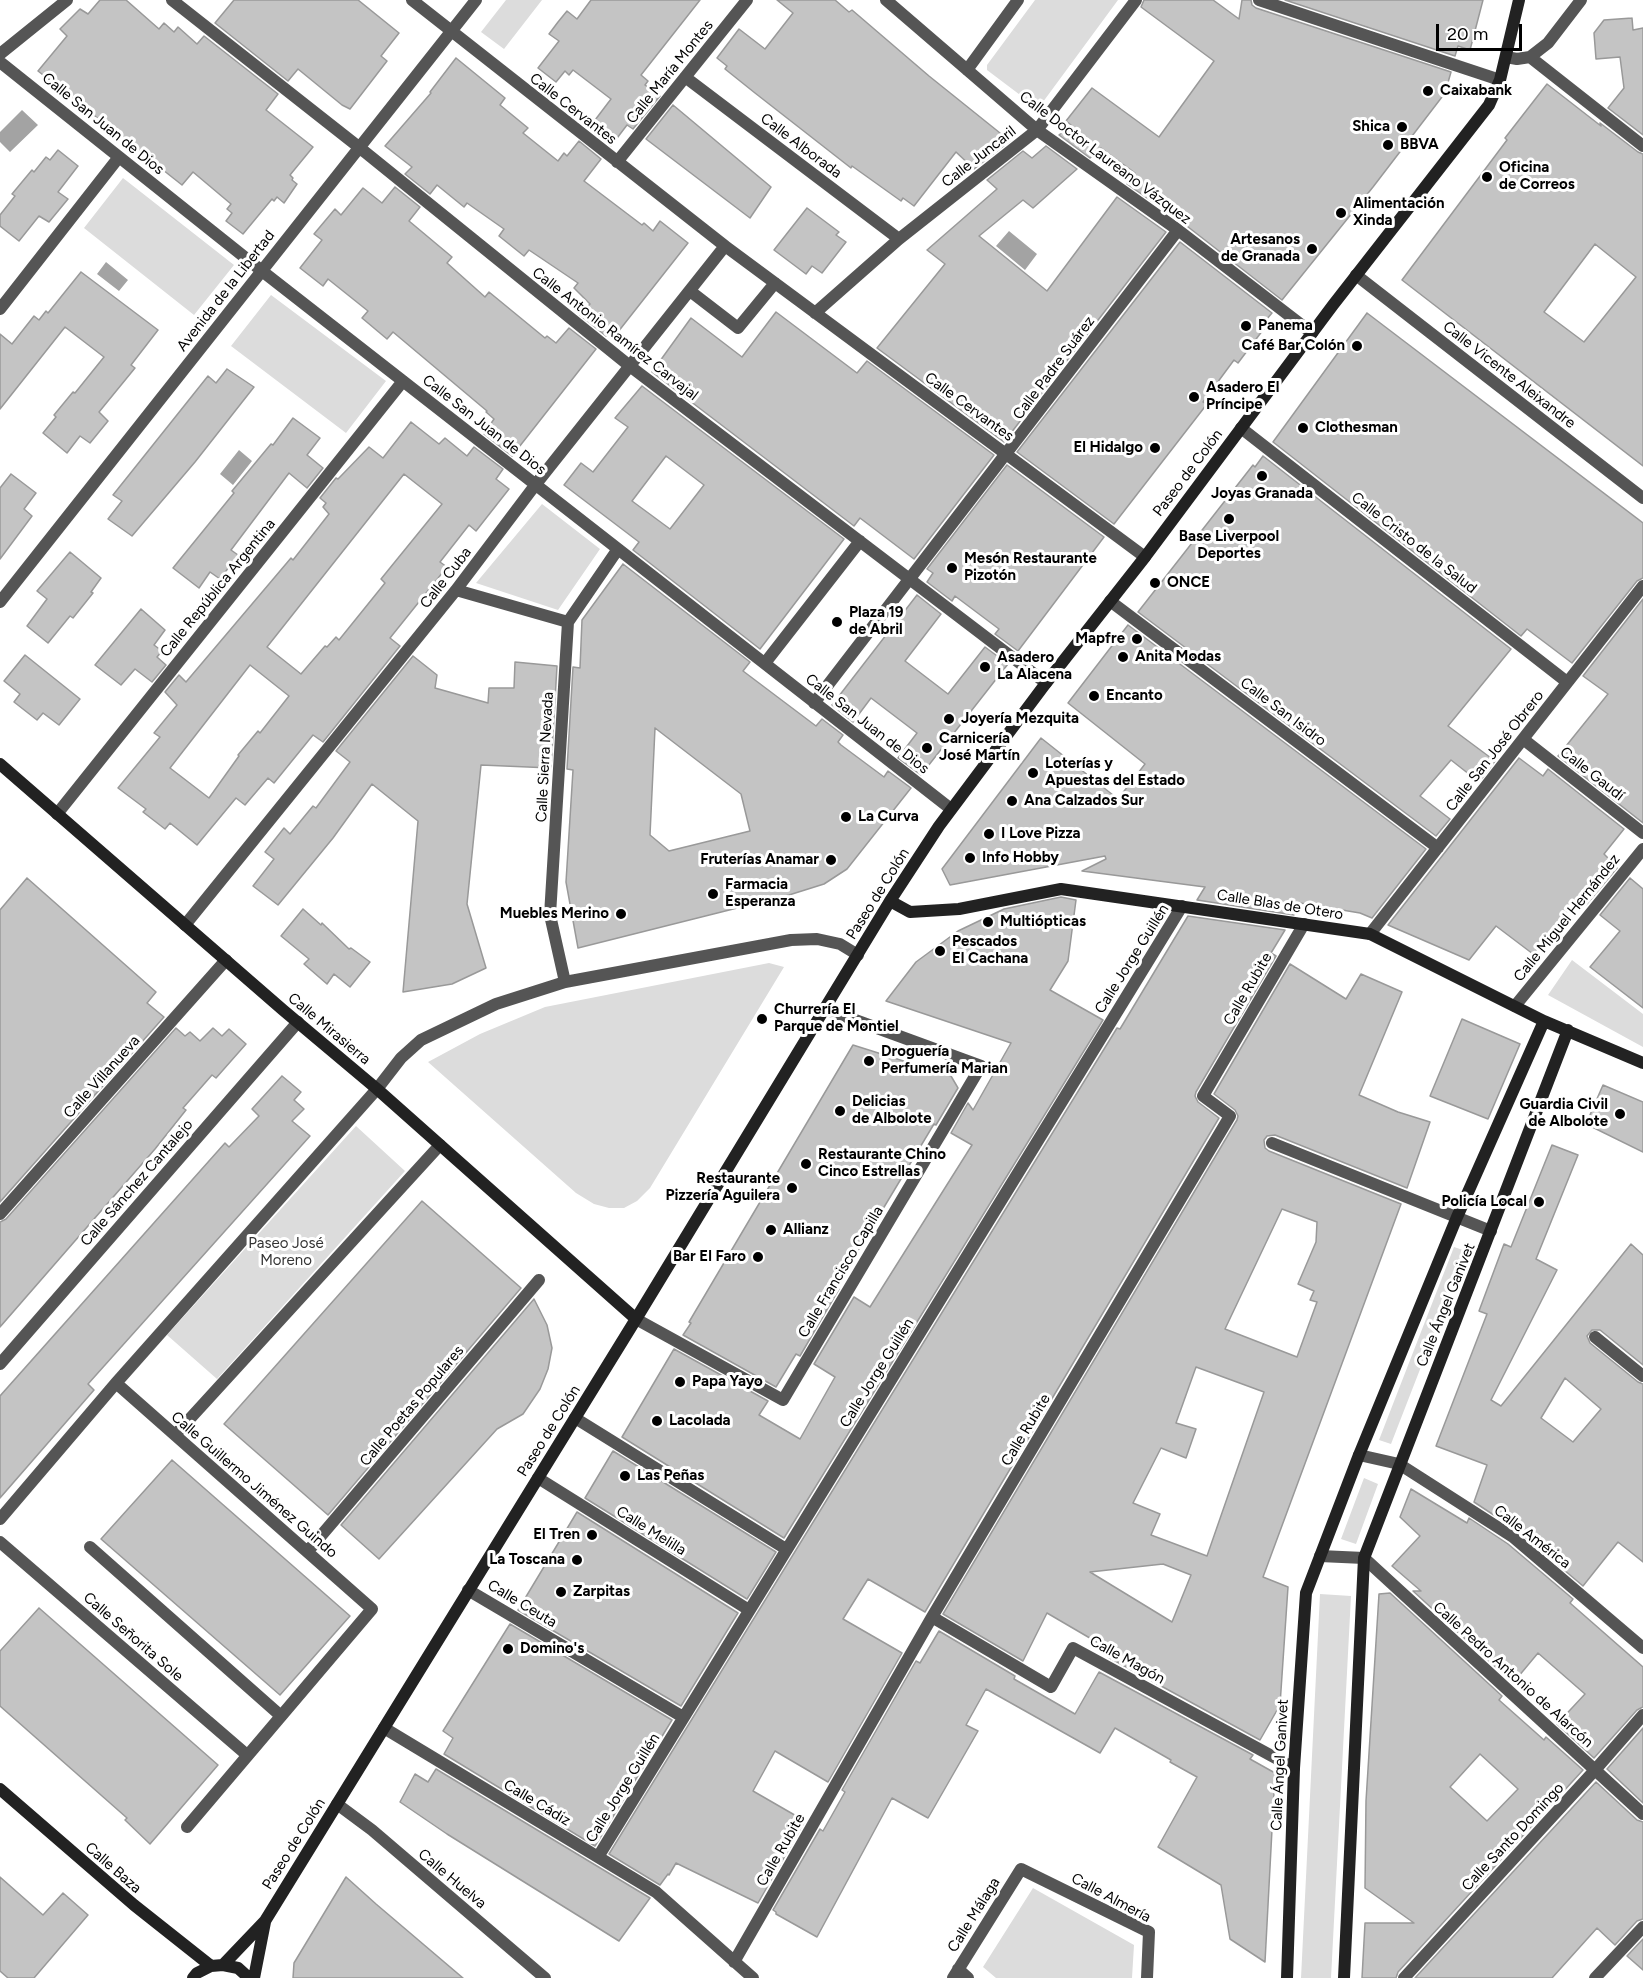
<!DOCTYPE html>
<meta charset="utf-8">
<style>
body{margin:0}
#map{position:relative;width:1643px;height:1978px;overflow:hidden;background:#fff;font-family:Figtree,sans-serif}
canvas{display:block}
.scale{position:absolute;left:1436px;top:24px;width:86px;height:27px;box-sizing:border-box;border:3px solid #000;border-top:0;padding-left:8px;font-size:18px;line-height:21px;white-space:nowrap;color:#000;-webkit-text-stroke:4px #fff;paint-order:stroke}
</style>
<div id="map">
<canvas width="1643" height="1978"></canvas>
<div class="scale">20 m</div>
</div>
<script>
const context = document.querySelector('canvas').getContext('2d');
context.lineJoin = 'round';
function fill(path, color) {
  context.fillStyle = color;
  context.fill(path, 'evenodd');
}
function shape(rows) {
  const path = new Path2D();
  for (const r of rows) {
    path.moveTo(r[0], r[1]);
    for (let i = 2; i < r.length; i += 2) path.lineTo(r[i], r[i + 1]);
  }
  return path;
}
function stroke(path, color, width, dash) {
  context.strokeStyle = color;
  context.lineWidth = width;
  context.lineCap = dash ? 'butt' : 'round';
  context.setLineDash(dash || []);
  context.stroke(path);
}
function label(font, color, halo, rows, align = 'center') {
  context.font = font + ' Figtree,sans-serif';
  context.lineWidth = 6;
  context.setLineDash([]);
  context.textBaseline = 'middle';
  context.strokeStyle = halo;
  context.fillStyle = color;
  for (const [text, x, y, turn = 0] of rows) {
    context.save();
    context.translate(x, y);
    context.rotate((+turn || 0) * Math.PI / 180);
    context.textAlign = isNaN(turn) ? turn : align;
    if (halo) context.strokeText(text, 0, 0);
    context.fillText(text, 0, 0);
    context.restore();
  }
}
fill(shape([
 [506,0,542,0,504,49,481,32],
 [1035,0,1118,0,1040,106,1036,107,987,70,987,65],
 [123,178,234,265,194,315,84,228],
 [271,295,386,381,346,433,231,346],
 [542,504,600,549,558,610,476,583],
 [1572,960,1643,1014,1643,1047,1548,995],
 [769,963,784,967,650,1188,637,1201,624,1208,609,1208,594,1204,576,1193,428,1062,480,1034,545,1007],
 [356,1126,405,1171,217,1379,167,1335],
 [1454,1247,1466,1251,1391,1444,1379,1440],
 [1364,1478,1378,1484,1356,1544,1341,1539],
 [1320,1594,1351,1596,1331,1978,1301,1978],
 [1033,1888,1134,1945,1132,1978,996,1978,983,1967]
]), '#dcdcdc');
fill(shape([
 [22,110,38,125,10,152,0,142,0,132],
 [1009,231,1037,254,1025,270,996,246],
 [106,262,128,280,119,291,97,274],
 [239,450,252,461,233,485,220,474]
]), '#a3a3a3');
const building = shape([
 [100,0,126,0,159,29,164,23,174,32,178,27,197,44,204,36,278,94,266,110,313,147,290,175,293,178,292,180,297,184,284,203,277,197,274,201,272,199,243,234,226,221,232,213,227,209,231,204,193,172,182,185,38,71,67,36,60,29,80,9,88,14,100,0],
 [234,0,358,0,399,33,381,56,387,61,350,109,342,105,298,69,288,81,215,23,234,0],
 [591,0,700,0,641,75,648,81,645,85,660,96,633,129,627,125,611,146,589,128,611,99,573,70,569,75,565,71,556,82,538,68,559,41,549,34,558,22,567,11,577,19,591,0],
 [777,0,835,0,849,12,852,10,929,76,1010,141,974,169,956,152,914,206,903,198,901,201,852,166,851,168,755,93,725,69,727,66,717,58,739,29,765,49,793,13,777,0],
 [1144,0,1213,0,1239,19,1242,0,1251,0,1252,5,1256,8,1451,72,1445,93,1373,187,1282,300,1183,223,1127,184,1135,173,1101,148,1090,158,1059,135,1071,125,1066,121,1092,88,1159,137,1214,61,1141,7,1144,0],
 [1285,0,1483,0,1470,50,1458,46,1455,56,1285,0],
 [1632,18,1633,30,1643,28,1643,135,1608,108,1624,88,1620,57,1596,59,1594,33,1604,20,1632,18],
 [456,58,505,98,500,105,528,128,523,133,558,161,564,153,567,156,579,141,601,159,584,181,642,225,644,223,653,231,660,221,688,243,614,337,609,333,606,336,580,315,590,304,574,288,578,283,529,250,524,256,499,236,504,229,467,203,464,207,437,185,430,194,405,174,412,167,385,146,431,93,430,92,456,58],
 [1547,84,1601,126,1600,123,1638,152,1643,154,1643,466,1402,280,1507,140,1505,138,1547,84],
 [1595,244,1636,277,1584,342,1544,312,1595,244],
 [673,105,771,187,750,218,646,139,673,105],
 [1046,146,1077,169,1033,208,1023,200,979,236,1047,291,1117,197,1166,232,1004,442,877,348,945,264,927,250,997,189,987,180,1023,151,1032,158,1046,146],
 [58,150,78,166,58,192,68,199,49,222,39,216,19,241,0,226,0,215,15,196,12,194,32,170,34,172,46,157,50,160,58,150],
 [395,187,420,207,409,221,452,257,447,263,485,297,489,292,545,338,547,336,556,343,569,328,596,349,512,456,484,434,494,419,486,412,487,411,393,332,387,339,362,318,368,311,328,279,323,286,300,268,322,240,314,234,335,209,341,215,363,188,382,203,395,187],
 [807,208,839,232,836,235,846,242,822,273,812,266,806,274,774,250,807,208],
 [1180,242,1272,313,1266,320,1269,322,1238,363,1234,360,1203,402,1207,404,1114,524,1017,452,1180,242],
 [81,272,158,330,131,365,135,368,99,412,108,421,90,443,80,436,67,453,43,433,56,417,54,415,73,392,75,393,104,357,65,327,0,409,0,334,12,344,34,316,39,320,46,311,48,313,81,272],
 [776,312,857,373,867,361,994,455,914,559,860,518,854,526,652,372,691,318,742,357,776,312],
 [1367,313,1643,523,1643,578,1637,581,1572,663,1527,629,1521,636,1273,442,1367,313],
 [227,369,254,387,195,462,132,536,108,519,122,501,113,495,208,376,216,383,227,369],
 [642,386,844,539,760,649,633,550,639,542,564,485,581,463,593,472,628,427,615,418,642,386],
 [666,456,704,485,670,529,632,501,666,456],
 [293,418,320,438,307,455,323,468,307,488,289,473,231,550,238,555,220,579,210,572,199,588,173,568,234,493,232,491,271,444,273,445,293,418],
 [411,422,439,444,445,438,467,456,474,447,503,469,496,479,509,489,476,531,469,525,440,562,447,567,390,638,400,646,323,742,313,735,274,783,268,778,245,805,236,798,197,845,170,823,165,829,143,812,146,809,118,788,160,737,154,733,177,705,165,692,179,675,186,682,291,558,293,560,329,514,323,507,326,503,320,498,336,478,338,479,369,447,383,458,411,422],
 [404,474,442,504,381,579,385,583,339,640,336,637,327,647,325,646,301,674,267,647,404,474],
 [250,665,289,696,260,733,258,731,238,755,239,756,209,798,170,768,250,665],
 [1263,456,1511,649,1448,726,1495,761,1479,782,1451,760,1420,796,1450,819,1436,836,1138,612,1253,465,1255,467,1263,456],
 [1007,465,1104,537,1018,651,995,634,999,629,955,596,952,601,927,582,933,573,927,569,1007,465],
 [11,474,36,493,24,509,32,516,0,559,0,488,11,474],
 [70,552,101,578,91,592,93,593,73,618,70,616,48,643,27,626,47,599,37,591,70,552],
 [623,564,750,662,743,671,816,726,822,719,843,735,838,742,841,745,884,777,888,771,911,788,847,869,824,884,789,895,578,948,566,882,573,770,567,769,573,667,580,668,582,620,623,564],
 [655,728,741,794,750,831,669,851,650,835,655,728],
 [917,595,941,614,905,661,948,694,985,647,1008,664,921,775,898,758,917,733,871,698,853,722,832,705,917,595],
 [1643,599,1643,823,1558,756,1608,694,1583,676,1643,599],
 [141,609,165,630,154,645,162,651,157,657,166,665,152,682,135,669,121,685,95,665,141,609],
 [1128,625,1426,849,1372,918,1360,913,1300,903,1294,915,1197,900,1205,887,1082,871,1106,859,1105,856,950,885,942,869,1041,738,1118,799,1145,764,1068,703,1128,625],
 [25,655,80,699,59,725,43,713,37,720,14,702,20,694,4,681,25,655],
 [413,656,437,675,435,688,488,703,489,688,514,688,515,662,557,666,551,768,481,765,467,904,486,968,452,984,403,992,418,821,372,784,333,838,278,905,253,886,274,859,265,852,284,828,290,834,313,806,316,808,350,762,336,751,413,656],
 [1519,758,1543,776,1548,769,1624,829,1604,854,1609,859,1607,861,1617,868,1586,905,1578,898,1533,954,1496,926,1469,960,1388,925,1519,758],
 [27,878,156,992,147,1003,164,1017,0,1202,0,910,27,878],
 [1630,878,1643,889,1643,1008,1590,967,1620,931,1600,915,1630,878],
 [1061,897,1076,900,1068,961,1050,990,1103,1020,784,1538,622,1437,674,1349,768,1401,759,1415,800,1439,835,1377,814,1364,854,1297,870,1307,972,1145,951,1133,968,1103,973,1110,1011,1043,886,1001,916,962,958,931,1004,909,1061,897],
 [303,909,321,925,322,923,349,949,351,948,370,962,350,987,334,974,327,984,304,964,309,959,281,936,303,909],
 [1188,916,1285,930,1271,953,1276,956,1196,1092,1195,1096,1198,1102,1219,1118,925,1612,868,1579,843,1619,902,1653,828,1782,775,1751,753,1791,805,1821,758,1903,676,1863,669,1875,668,1874,660,1885,609,1854,1117,1028,1120,1029,1188,916],
 [1290,964,1346,999,1361,974,1402,992,1359,1095,1398,1112,1430,1122,1407,1188,1275,1135,1267,1136,1264,1140,1265,1148,1269,1151,1401,1204,1263,1577,1288,1587,1280,1705,1260,1740,1108,1657,1112,1651,1047,1613,1023,1661,943,1614,1237,1120,1238,1116,1235,1110,1214,1094,1290,964],
 [1282,1209,1317,1222,1316,1242,1298,1284,1314,1291,1310,1300,1317,1302,1297,1357,1225,1329,1282,1209],
 [1196,1367,1264,1392,1207,1556,1151,1535,1160,1514,1133,1503,1161,1448,1186,1458,1196,1429,1176,1423,1196,1367],
 [1163,1564,1191,1575,1172,1622,1090,1572,1163,1564],
 [1462,1019,1520,1044,1488,1119,1430,1096,1462,1019],
 [176,1028,185,1036,190,1032,200,1041,213,1028,222,1036,229,1029,246,1044,216,1078,212,1075,183,1108,186,1110,155,1149,0,1327,0,1222,6,1219,176,1028],
 [853,1045,951,1076,958,1088,936,1125,934,1124,836,1287,839,1289,800,1356,796,1354,776,1387,683,1335,691,1323,689,1322,853,1045],
 [282,1076,301,1092,294,1100,304,1109,292,1121,310,1136,88,1384,94,1390,0,1498,0,1396,225,1143,229,1147,259,1116,252,1109,282,1076],
 [1603,1085,1643,1102,1643,1152,1586,1124,1603,1085],
 [1552,1145,1578,1155,1536,1259,1557,1270,1491,1400,1501,1406,1631,1244,1643,1255,1643,1365,1600,1330,1592,1330,1587,1336,1590,1343,1638,1382,1643,1384,1643,1562,1618,1542,1583,1586,1518,1531,1474,1502,1487,1465,1436,1446,1487,1314,1479,1311,1504,1244,1511,1247,1552,1145],
 [1565,1378,1601,1409,1573,1442,1541,1418,1565,1378],
 [422,1201,521,1288,328,1515,224,1424,422,1201],
 [534,1299,547,1325,552,1348,548,1369,540,1389,523,1414,497,1429,379,1559,341,1525,534,1299],
 [613,1451,776,1552,747,1599,585,1498,613,1451],
 [172,1460,350,1616,280,1695,101,1539,172,1460],
 [1411,1489,1467,1523,1469,1518,1508,1544,1573,1599,1570,1603,1643,1667,1643,1707,1637,1710,1594,1758,1557,1724,1585,1694,1538,1653,1513,1683,1413,1591,1421,1591,1392,1566,1420,1536,1400,1517,1411,1489],
 [577,1512,738,1613,681,1706,518,1610,577,1512],
 [1390,1593,1502,1696,1499,1700,1544,1740,1546,1737,1583,1770,1398,1972,1396,1978,1362,1978,1365,1923,1414,1923,1365,1888,1366,1801,1379,1594,1390,1593],
 [1480,1754,1518,1789,1487,1821,1450,1787,1480,1754],
 [39,1608,218,1765,150,1844,125,1820,127,1818,0,1706,0,1651,39,1608],
 [510,1624,672,1720,595,1846,444,1754,453,1738,443,1731,510,1624],
 [939,1631,1015,1676,1014,1679,1075,1714,1099,1672,1253,1755,1250,1759,1275,1773,1265,1962,1230,1939,1221,1885,1158,1847,1197,1777,1170,1762,1171,1760,1115,1728,1100,1753,986,1689,966,1725,978,1731,928,1818,892,1798,817,1937,776,1914,776,1912,773,1910,820,1829,823,1831,845,1792,842,1790,916,1661,920,1663,939,1631],
 [1643,1728,1643,1803,1607,1769,1643,1728],
 [436,1769,650,1898,619,1941,447,1834,400,1802,415,1774,428,1782,436,1769],
 [1596,1782,1637,1820,1643,1822,1643,1919,1637,1921,1615,1945,1597,1928,1552,1978,1415,1978,1596,1782],
 [0,1877,43,1915,63,1893,88,1915,34,1978,8,1978,0,1971,0,1877],
 [346,1877,376,1904,463,1978,293,1978,294,1963,346,1877],
 [1643,1939,1643,1970,1627,1956,1643,1939]
]);
fill(building, '#c4c4c4');
stroke(building, '#999', 1.5);
stroke(shape([
 [172,0,360,148,631,367,1046,683],
 [412,0,725,246,1145,557],
 [886,0,1037,130,1178,230,1312,333],
 [1259,0,1500,80],
 [0,54,67,0],
 [1506,57,1517,59,1530,57,1548,43,1581,0],
 [1530,57,1643,146],
 [0,62,262,271,951,809],
 [967,70,1018,0],
 [685,77,899,239],
 [617,162,747,0],
 [1356,275,1643,498],
 [690,291,738,328,775,283],
 [0,309,119,157],
 [815,313,899,239,1037,130,1136,0],
 [1241,428,1567,682],
 [456,590,568,622],
 [1110,601,1438,848],
 [0,602,476,0],
 [765,663,860,541],
 [814,703,1178,230],
 [1523,739,1643,833],
 [57,814,403,381],
 [185,925,456,590,536,484,725,246],
 [1370,934,1643,586],
 [565,982,550,915,568,622,618,549],
 [1515,1006,1643,849],
 [1272,1143,1491,1231],
 [0,1214,226,960],
 [636,1319,783,1400,981,1066,825,1009],
 [1595,1337,1643,1376],
 [0,1364,298,1022],
 [116,1383,372,1609,187,1827],
 [575,1418,786,1549],
 [175,1435,440,1145],
 [1359,1455,1399,1464,1513,1537,1643,1648],
 [538,1478,749,1610],
 [0,1519,116,1383,377,1089,401,1058,421,1040,496,1004,565,982,791,940,817,939,840,944,858,955],
 [0,1542,247,1755],
 [90,1547,281,1716],
 [308,1551,539,1280],
 [1320,1556,1364,1558,1643,1814],
 [468,1590,683,1717],
 [932,1617,1051,1687,1073,1648,1294,1768],
 [384,1728,656,1892,753,1978],
 [337,1804,372,1830,545,1978],
 [598,1857,1182,906],
 [734,1962,932,1617,1230,1116,1203,1096,1304,924],
 [958,1969,968,1978],
 [953,1978,1021,1869,1149,1932,1147,1978],
 [1404,1978,1595,1770,1643,1715],
 [1595,1978,1643,1927]
]), '#555', 12);
stroke(shape([
 [0,764,283,1010,377,1089,636,1319],
 [890,901,910,912,959,909,1061,889,1370,934,1544,1021,1643,1063],
 [0,1789,134,1905,211,1966],
 [223,1965,265,1921,636,1319,890,901,939,826,1046,683,1145,557,1333,305,1489,105,1500,80,1519,0],
 [193,1978,197,1973,211,1966,223,1965,238,1968,249,1978],
 [254,1978,265,1922],
 [1287,1978,1294,1768,1306,1593,1359,1455,1457,1217,1544,1021],
 [1344,1978,1364,1558,1568,1030]
]), '#222', 12);
for (const [x, y, r, color] of [
 [1428,91,6,"#000"],
 [1402,127,6,"#000"],
 [1388,145,6,"#000"],
 [1487,177,6,"#000"],
 [1341,213,6,"#000"],
 [1312,249,6,"#000"],
 [1246,326,6,"#000"],
 [1357,346,6,"#000"],
 [1194,397,6,"#000"],
 [1303,428,6,"#000"],
 [1155,448,6,"#000"],
 [1262,476,6,"#000"],
 [1229,519,6,"#000"],
 [952,568,6,"#000"],
 [1155,583,6,"#000"],
 [837,622,6,"#000"],
 [1137,639,6,"#000"],
 [1123,657,6,"#000"],
 [985,667,6,"#000"],
 [1094,696,6,"#000"],
 [949,719,6,"#000"],
 [927,748,6,"#000"],
 [1033,773,6,"#000"],
 [1012,801,6,"#000"],
 [846,817,6,"#000"],
 [989,834,6,"#000"],
 [970,858,6,"#000"],
 [831,860,6,"#000"],
 [713,894,6,"#000"],
 [621,914,6,"#000"],
 [988,922,6,"#000"],
 [940,951,6,"#000"],
 [762,1019,6,"#000"],
 [869,1061,6,"#000"],
 [840,1111,6,"#000"],
 [1620,1114,6,"#000"],
 [806,1164,6,"#000"],
 [792,1188,6,"#000"],
 [1539,1202,6,"#000"],
 [771,1230,6,"#000"],
 [758,1257,6,"#000"],
 [680,1382,6,"#000"],
 [657,1421,6,"#000"],
 [625,1476,6,"#000"],
 [592,1535,6,"#000"],
 [577,1560,6,"#000"],
 [561,1592,6,"#000"],
 [508,1649,6,"#000"]
]) {
  const dot = new Path2D();
  dot.arc(x, y, r, 0, 2 * Math.PI);
  context.fillStyle = color;
  context.fill(dot);
  stroke(dot, '#fff', 2);
}
label('15px', '#000', '#fff', [
 ["Calle María Montes",670,72,-51],
 ["Calle Cervantes",573,109,38],
 ["Calle San Juan de Dios",103,124,39],
 ["Calle Alborada",801,146,37],
 ["Calle Juncaril",979,157,-38],
 ["Calle Doctor Laureano Vázquez",1105,158,37],
 ["Avenida de la Libertad",226,291,-52],
 ["Calle Antonio Ramírez Carvajal",615,334,38],
 ["Calle Padre Suárez",1054,368,-53],
 ["Calle Vicente Aleixandre",1509,375,38],
 ["Calle Cervantes",969,407,36],
 ["Calle San Juan de Dios",484,425,38],
 ["Paseo de Colón",1188,473,-53],
 ["Calle Cristo de la Salud",1414,543,38],
 ["Calle Cuba",446,578,-52],
 ["Calle República Argentina",218,588,-51],
 ["Calle San Isidro",1283,712,37],
 ["Calle San Juan de Dios",867,724,38],
 ["Calle San José Obrero",1495,751,-52],
 ["Calle Sierra Nevada",545,757,-87],
 ["Calle Gaudí",1592,774,38],
 ["Paseo de Colón",878,894,-58],
 ["Calle Blas de Otero",1280,905,9],
 ["Calle Miguel Hernández",1567,918,-51],
 ["Calle Jorge Guillén",1132,959,-58],
 ["Calle Rubite",1248,989,-60],
 ["Calle Mirasierra",329,1029,40],
 ["Calle Villanueva",102,1077,-48],
 ["Calle Sánchez Cantalejo",137,1183,-49],
 ["Calle Francisco Capilla",841,1272,-59],
 ["Calle Ángel Ganivet",1446,1305,-68],
 ["Calle Jorge Guillén",877,1373,-58],
 ["Calle Poetas Populares",412,1406,-50],
 ["Calle Rubite",1026,1430,-59],
 ["Paseo de Colón",549,1431,-58],
 ["Calle Guillermo Jiménez Guindo",254,1485,41],
 ["Calle Melilla",651,1531,32],
 ["Calle América",1532,1537,38],
 ["Calle Ceuta",522,1604,31],
 ["Calle Señorita Sole",133,1637,41],
 ["Calle Magón",1127,1660,29],
 ["Calle Pedro Antonio de Alarcón",1513,1675,42],
 ["Calle Ángel Ganivet",1280,1765,-87],
 ["Calle Jorge Guillén",623,1788,-58],
 ["Calle Cádiz",537,1803,31],
 ["Calle Santo Domingo",1513,1837,-47],
 ["Paseo de Colón",294,1844,-58],
 ["Calle Rubite",781,1850,-60],
 ["Calle Baza",113,1868,41],
 ["Calle Huelva",452,1879,40],
 ["Calle Almería",1111,1898,28],
 ["Calle Málaga",974,1915,-58]
]);
label('bold 15px', '#000', '#fff', [
 ["Caixabank",1440,91],
 ["Shica",1390,127,"right"],
 ["BBVA",1400,145],
 ["Oficina",1499,168],
 ["de Correos",1499,185],
 ["Alimentación",1353,204],
 ["Xinda",1353,221],
 ["Artesanos",1300,240,"right"],
 ["de Granada",1300,257,"right"],
 ["Panema",1258,326],
 ["Café Bar Colón",1345,346,"right"],
 ["Asadero El",1206,388],
 ["Príncipe",1206,405],
 ["Clothesman",1315,428],
 ["El Hidalgo",1143,448,"right"],
 ["Joyas Granada",1262,494,"center"],
 ["Base Liverpool",1229,537,"center"],
 ["Deportes",1229,554,"center"],
 ["Mesón Restaurante",964,559],
 ["Pizotón",964,576],
 ["ONCE",1167,583],
 ["Plaza 19",849,613],
 ["de Abril",849,630],
 ["Mapfre",1125,639,"right"],
 ["Anita Modas",1135,657],
 ["Asadero",997,658],
 ["La Alacena",997,675],
 ["Encanto",1106,696],
 ["Joyería Mezquita",961,719],
 ["Carnicería",939,739],
 ["José Martín",939,756],
 ["Loterías y",1045,764],
 ["Apuestas del Estado",1045,781],
 ["Ana Calzados Sur",1024,801],
 ["La Curva",858,817],
 ["I Love Pizza",1001,834],
 ["Info Hobby",982,858],
 ["Fruterías Anamar",819,860,"right"],
 ["Farmacia",725,885],
 ["Esperanza",725,902],
 ["Muebles Merino",609,914,"right"],
 ["Multiópticas",1000,922],
 ["Pescados",952,942],
 ["El Cachana",952,959],
 ["Churrería El",774,1010],
 ["Parque de Montiel",774,1027],
 ["Droguería",881,1052],
 ["Perfumería Marian",881,1069],
 ["Delicias",852,1102],
 ["de Albolote",852,1119],
 ["Guardia Civil",1608,1105,"right"],
 ["de Albolote",1608,1122,"right"],
 ["Restaurante Chino",818,1155],
 ["Cinco Estrellas",818,1172],
 ["Restaurante",780,1179,"right"],
 ["Pizzería Aguilera",780,1196,"right"],
 ["Policía Local",1527,1202,"right"],
 ["Allianz",783,1230],
 ["Bar El Faro",746,1257,"right"],
 ["Papa Yayo",692,1382],
 ["Lacolada",669,1421],
 ["Las Peñas",637,1476],
 ["El Tren",580,1535,"right"],
 ["La Toscana",565,1560,"right"],
 ["Zarpitas",573,1592],
 ["Domino's",520,1649]
], 'left');
label('15px', '#333', '#fff', [
 ["Paseo José",286,1244],
 ["Moreno",286,1261]
]);
</script>
